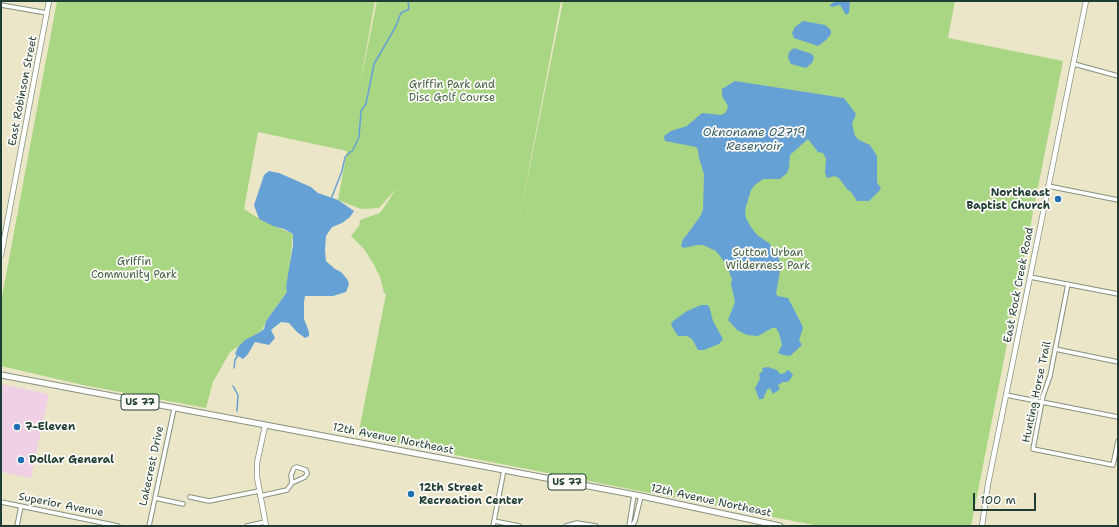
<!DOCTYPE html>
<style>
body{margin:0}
#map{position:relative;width:1119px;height:527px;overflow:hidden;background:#ebe6c8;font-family:"Shantell Sans",sans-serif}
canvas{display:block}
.frame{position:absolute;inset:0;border:2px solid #1f3d34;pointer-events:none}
.scale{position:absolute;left:973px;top:493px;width:63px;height:18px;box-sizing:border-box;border:2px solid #1f3d34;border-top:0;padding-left:5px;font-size:12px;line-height:14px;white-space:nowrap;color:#1f3d34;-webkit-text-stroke:3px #fdfcf7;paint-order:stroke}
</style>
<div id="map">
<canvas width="1119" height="527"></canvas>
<div class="frame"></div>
<div class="scale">100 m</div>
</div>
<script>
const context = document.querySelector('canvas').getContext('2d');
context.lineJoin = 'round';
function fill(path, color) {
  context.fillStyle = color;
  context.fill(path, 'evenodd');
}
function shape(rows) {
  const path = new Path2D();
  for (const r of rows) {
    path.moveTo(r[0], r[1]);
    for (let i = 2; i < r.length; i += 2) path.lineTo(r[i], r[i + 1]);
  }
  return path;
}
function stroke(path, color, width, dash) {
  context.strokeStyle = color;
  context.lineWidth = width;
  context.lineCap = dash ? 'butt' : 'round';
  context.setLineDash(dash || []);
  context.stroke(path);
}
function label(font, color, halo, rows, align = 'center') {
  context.font = font + ' "Shantell Sans",sans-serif';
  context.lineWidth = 3.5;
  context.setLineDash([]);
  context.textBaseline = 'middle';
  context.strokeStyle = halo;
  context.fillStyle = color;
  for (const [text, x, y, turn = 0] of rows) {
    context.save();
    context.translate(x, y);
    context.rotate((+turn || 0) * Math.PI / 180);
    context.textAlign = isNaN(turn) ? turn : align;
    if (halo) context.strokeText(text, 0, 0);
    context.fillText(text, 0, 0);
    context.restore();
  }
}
fill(shape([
 [1,384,49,394,31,478,1,472]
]), '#f0d0e5');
fill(shape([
 [57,1,375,1,359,90,377,1,561,1,519,220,563,1,955,1,948,38,1063,61,971,526,819,526,358,436,386,294,384,293,380,277,373,263,364,249,351,236,359,226,360,220,380,213,397,188,379,208,361,209,338,200,347,151,258,132,244,209,261,220,293,234,287,292,266,321,262,330,230,352,213,382,206,408,83,385,1,366,1,302]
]), '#a9d683');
fill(shape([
 [836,1,850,1,849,13,846,15,840,5,831,7,830,5],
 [803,21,825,25,830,29,831,32,831,34,826,40,818,46,794,38,792,33,795,27],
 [794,48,812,54,814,58,812,63,806,68,791,64,788,58,789,52],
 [735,81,844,98,856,114,852,124,855,136,859,140,870,145,877,156,877,182,881,189,869,201,857,201,851,192,847,189,839,178,835,176,827,178,825,173,826,159,823,153,818,152,808,139,790,155,789,168,787,173,780,179,763,179,755,185,751,190,745,210,746,218,751,227,757,235,769,243,779,257,780,271,776,294,778,296,788,298,802,325,803,328,799,340,802,345,790,356,783,355,778,353,782,345,779,333,776,328,772,328,758,336,747,335,737,330,730,322,728,320,735,302,731,284,732,279,726,264,716,251,703,245,697,245,683,248,681,245,683,239,686,236,701,215,703,209,704,174,699,158,698,150,696,147,665,141,664,136,671,131,687,126,702,113,722,115,726,112,728,106,722,96,722,89],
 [269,171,279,173,311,187,318,193,338,200,354,211,350,217,342,223,332,227,326,236,325,250,326,261,335,269,341,272,347,279,349,283,348,287,346,292,333,296,305,296,304,302,304,319,309,332,309,336,305,338,297,332,289,323,281,322,271,330,275,338,269,345,255,342,248,354,243,359,235,354,238,347,245,340,260,332,264,329,266,321,287,292,286,287,293,245,293,234,284,229,273,226,259,219,254,205,264,175],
 [701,305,708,305,710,309,713,321,723,339,719,344,704,350,698,350,692,339,687,336,678,336,671,325,672,322,687,311],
 [768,367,777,370,780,374,785,373,787,370,790,371,793,375,789,381,786,382,783,382,778,385,780,389,773,394,770,388,767,390,763,399,759,399,755,388,760,379,759,374,763,371,762,368]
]), '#66a1d6');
stroke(shape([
 [331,199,342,171,345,157,353,150,359,137,361,111,366,104,374,64,395,28,401,13,409,9,408,1],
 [234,368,235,360,238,355],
 [233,386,238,395,237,411]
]), '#66a1d6', 1.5);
const street = shape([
 [1,5,47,13],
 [1074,64,1118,76],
 [1048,186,1118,200],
 [1030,277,1118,294],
 [1068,284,1050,376,1043,396,1033,449,1113,465,1118,441],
 [1055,349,1118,362],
 [1006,395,1118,417],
 [260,496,287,490,292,483,305,477,307,474,306,470,297,467,294,468,291,475,292,483],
 [190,497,209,501,259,491],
 [155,498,183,504],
 [1,502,118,526],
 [494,521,519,526],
 [17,526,21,506],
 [149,526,174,409],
 [247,526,265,522],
 [493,526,504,470],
 [566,526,577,523,596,526],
 [629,526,634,495],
 [632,526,635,521,641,496]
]);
const secondary = shape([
 [1,255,49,1],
 [265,426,257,463,257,477,266,526],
 [982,526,988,484,1086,1]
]);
const primary = shape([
 [1,375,641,496,780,526]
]);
stroke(street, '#85927e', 5.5);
stroke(secondary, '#85927e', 6);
stroke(primary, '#85927e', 7);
stroke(street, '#fff', 3.5);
stroke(secondary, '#fff', 4.5);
stroke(primary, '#fff', 5);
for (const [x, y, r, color] of [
 [1058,199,4,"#1f6fb2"],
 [17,427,4,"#1f6fb2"],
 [21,460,4,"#1f6fb2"],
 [411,494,4,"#1f6fb2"]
]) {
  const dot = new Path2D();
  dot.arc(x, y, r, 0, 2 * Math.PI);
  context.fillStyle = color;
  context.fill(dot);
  stroke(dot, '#fdfcf7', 1.5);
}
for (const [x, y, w] of [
 [140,402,38],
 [567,482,38]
]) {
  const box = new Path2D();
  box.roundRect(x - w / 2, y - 8, w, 16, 3);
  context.fillStyle = '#fdfcf7';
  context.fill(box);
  stroke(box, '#1f3d34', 1);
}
label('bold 10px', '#1f3d34', null, [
 ["US 77",140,402],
 ["US 77",567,482]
]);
label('11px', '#426348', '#fdfcf7', [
 ["Griffin Park and",452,85],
 ["Disc Golf Course",452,98],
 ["Sutton Urban",768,253],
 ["Wilderness Park",768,266],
 ["Griffin",134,262],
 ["Community Park",134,275]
]);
label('11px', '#1f3d34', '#fdfcf7', [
 ["East Robinson Street",23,91,-79],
 ["East Rock Creek Road",1019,285,-79],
 ["Hunting Horse Trail",1037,392,-78],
 ["12th Avenue Northeast",393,439,11],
 ["Lakecrest Drive",152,466,-78],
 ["12th Avenue Northeast",711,501,12],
 ["Superior Avenue",61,505,11]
]);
label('bold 11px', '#1f3d34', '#fdfcf7', [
 ["Northeast",1050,193,"right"],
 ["Baptist Church",1050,206,"right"],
 ["7-Eleven",25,427],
 ["Dollar General",29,460],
 ["12th Street",419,488],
 ["Recreation Center",419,501]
], 'left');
label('italic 12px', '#38606d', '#fdfcf7', [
 ["Oknoname 02719",754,133],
 ["Reservoir",754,147]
]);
</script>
